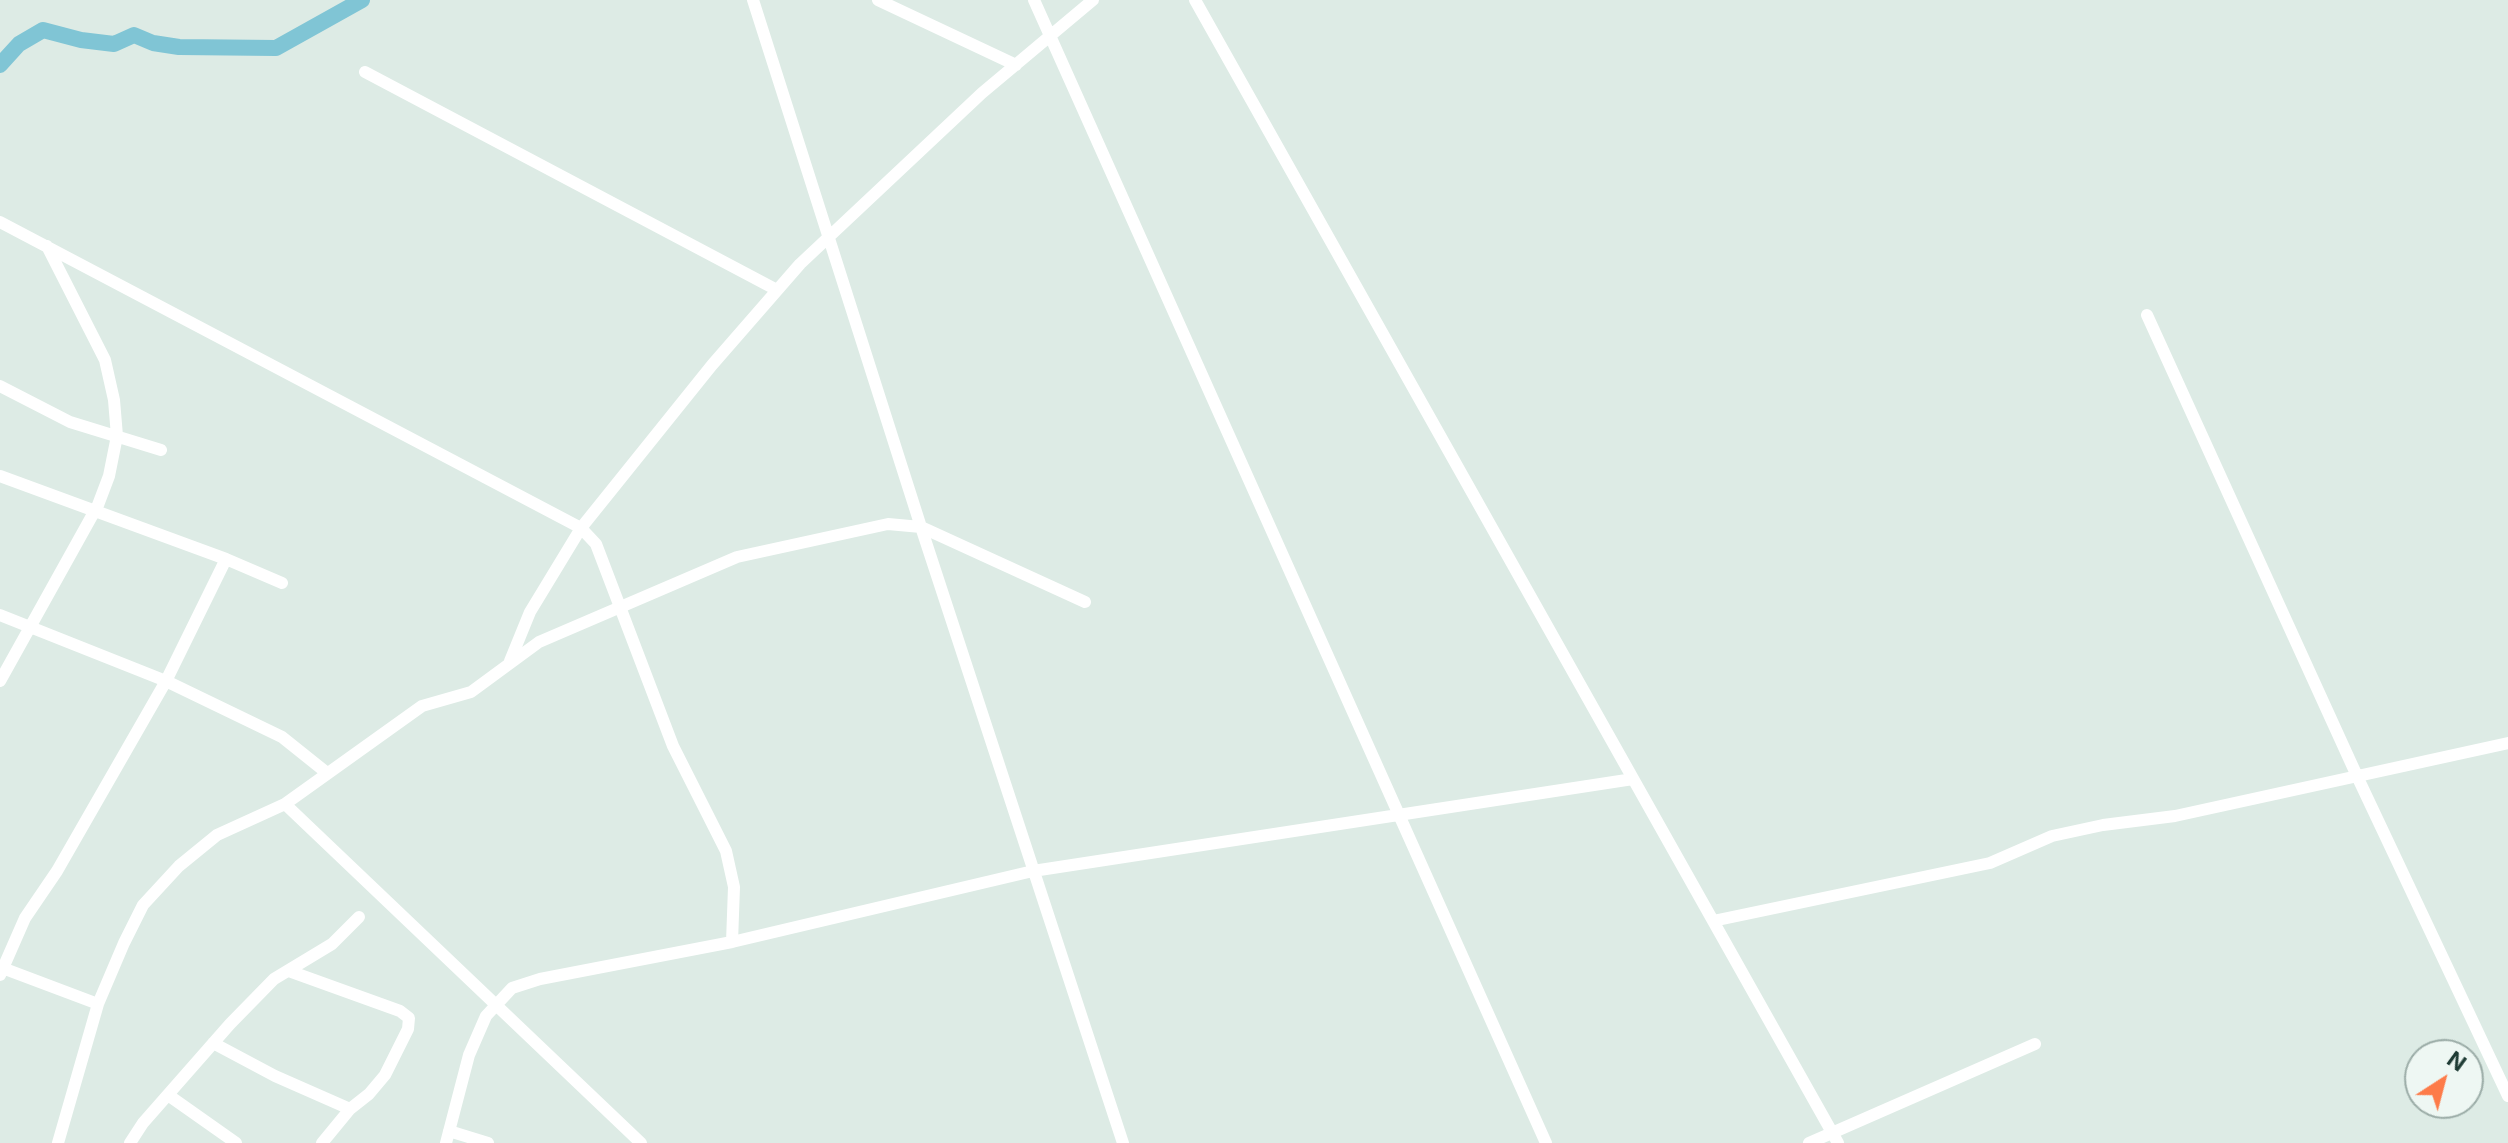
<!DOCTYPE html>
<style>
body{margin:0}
#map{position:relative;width:2508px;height:1143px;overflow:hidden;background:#ddebe5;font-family:Inter,sans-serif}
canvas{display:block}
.north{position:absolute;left:2404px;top:1039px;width:80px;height:80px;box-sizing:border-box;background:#eef7f3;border:2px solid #9baca7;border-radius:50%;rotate:36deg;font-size:22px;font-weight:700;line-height:32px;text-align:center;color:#1e3b34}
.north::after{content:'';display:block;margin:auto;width:28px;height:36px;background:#fd7b49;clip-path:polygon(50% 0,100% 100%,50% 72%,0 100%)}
</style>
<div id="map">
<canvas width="2508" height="1143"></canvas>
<div class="north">N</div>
</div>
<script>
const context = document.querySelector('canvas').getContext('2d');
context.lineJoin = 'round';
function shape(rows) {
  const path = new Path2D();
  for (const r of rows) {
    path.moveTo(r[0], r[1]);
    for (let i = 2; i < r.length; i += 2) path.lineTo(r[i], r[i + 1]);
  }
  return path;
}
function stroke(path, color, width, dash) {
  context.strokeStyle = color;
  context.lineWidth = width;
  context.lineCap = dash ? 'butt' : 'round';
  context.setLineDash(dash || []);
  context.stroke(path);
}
stroke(shape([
 [355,4,358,0]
]), '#80c5d5', 10);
stroke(shape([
 [0,65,19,44,43,30,81,40,114,44,134,35,153,43,179,47,276,48,362,0]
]), '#80c5d5', 16);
stroke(shape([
 [753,0,921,527,1123,1143],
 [878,0,1016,65],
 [1034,0,1546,1143],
 [1195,0,1838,1143],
 [365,72,777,290],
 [0,222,581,528,596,544,673,746,726,851,734,887,732,942],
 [2147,315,2357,776,2508,1096],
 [0,386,70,422,161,450],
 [0,476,226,559,282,583],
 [0,615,166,681,282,737,327,773],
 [510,661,530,612,581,528,712,365,800,264,982,93,1093,0],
 [0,681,98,505,109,476,117,436,114,400,105,360,47,246],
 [285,804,641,1143],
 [1713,921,1990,863,2052,836,2103,825,2175,816,2508,743],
 [0,967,98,1004],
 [289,971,400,1011,409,1018,408,1029,385,1075,369,1094,350,1109,322,1143],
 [0,975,25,918,57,871,166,681,226,559],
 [213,1043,275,1076,350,1109],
 [168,1095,236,1143],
 [449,1131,488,1143],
 [58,1143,98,1004,124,943,143,905,179,866,217,835,285,804,422,706,471,692,539,642,737,557,888,524,921,527,1085,602],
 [130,1143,143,1123,230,1024,274,979,332,944,359,917],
 [446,1143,469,1055,486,1016,512,988,540,979,732,942,1033,871,1633,779],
 [1809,1143,2035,1044]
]), '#fff', 12);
</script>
